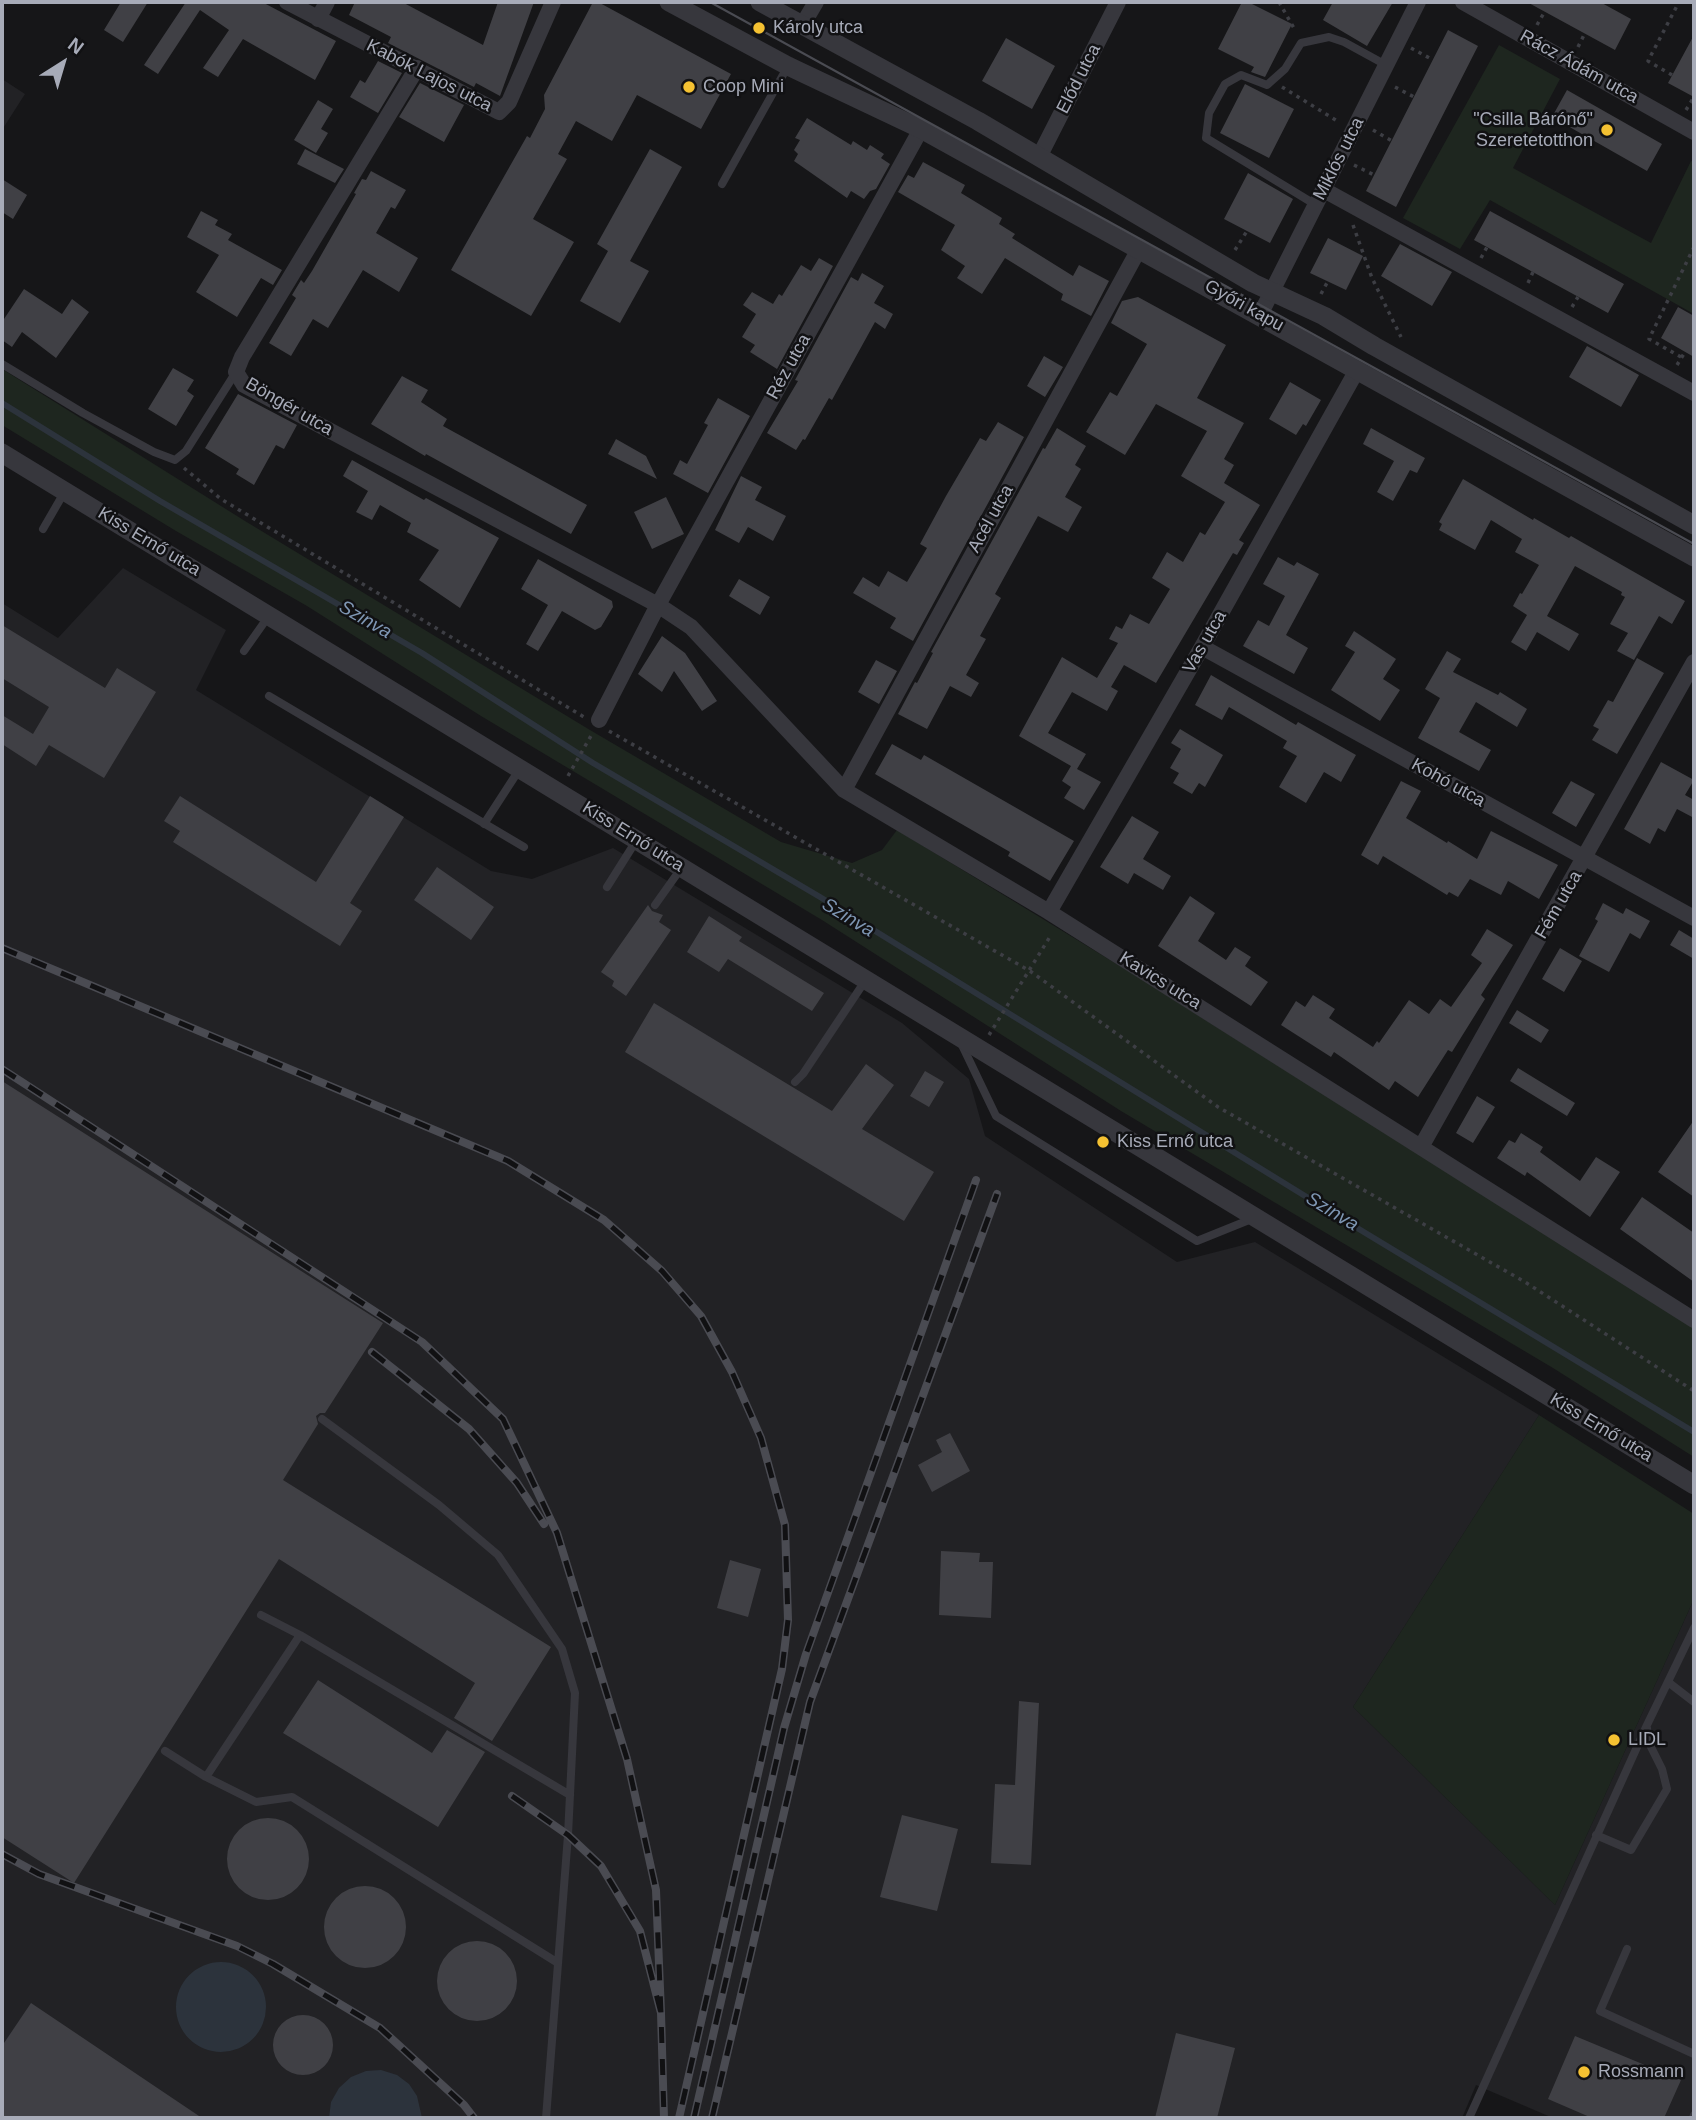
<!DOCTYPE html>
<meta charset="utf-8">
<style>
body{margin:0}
#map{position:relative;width:1696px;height:2120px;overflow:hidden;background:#161618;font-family:Arial,sans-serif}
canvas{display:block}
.frame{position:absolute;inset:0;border:4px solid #a7abb8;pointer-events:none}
.north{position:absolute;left:28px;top:28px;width:70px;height:70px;-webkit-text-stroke:5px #111113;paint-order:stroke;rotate:37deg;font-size:19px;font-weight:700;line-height:28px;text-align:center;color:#a7abb8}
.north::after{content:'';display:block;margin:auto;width:24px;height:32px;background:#a7abb8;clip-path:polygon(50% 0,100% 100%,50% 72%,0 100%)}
</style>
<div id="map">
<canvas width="1696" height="2120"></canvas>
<div class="frame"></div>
<div class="north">N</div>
</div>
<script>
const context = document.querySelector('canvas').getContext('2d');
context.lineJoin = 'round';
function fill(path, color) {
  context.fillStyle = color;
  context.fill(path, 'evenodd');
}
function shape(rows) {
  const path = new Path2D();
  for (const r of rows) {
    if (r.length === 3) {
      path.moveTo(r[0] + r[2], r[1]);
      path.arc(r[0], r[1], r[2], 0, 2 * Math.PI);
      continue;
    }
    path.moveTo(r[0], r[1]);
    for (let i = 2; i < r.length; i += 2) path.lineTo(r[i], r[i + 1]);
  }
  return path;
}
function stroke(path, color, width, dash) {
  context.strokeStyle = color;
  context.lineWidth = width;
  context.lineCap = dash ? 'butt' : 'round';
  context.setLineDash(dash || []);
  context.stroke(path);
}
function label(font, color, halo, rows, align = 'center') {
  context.font = font + ' Arial,sans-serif';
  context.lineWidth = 5;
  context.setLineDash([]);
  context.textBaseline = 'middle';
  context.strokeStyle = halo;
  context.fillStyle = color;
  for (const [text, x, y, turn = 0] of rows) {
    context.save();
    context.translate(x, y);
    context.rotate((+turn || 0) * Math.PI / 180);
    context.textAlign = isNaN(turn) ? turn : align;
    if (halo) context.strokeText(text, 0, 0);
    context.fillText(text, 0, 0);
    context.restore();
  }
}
fill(shape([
 [2,79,25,94,2,130],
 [123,568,226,630,196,690,491,871,532,879,613,848,902,1023,969,1079,985,1136,1177,1262,1255,1242,1539,1415,1353,1707,1555,1905,1694,1599,1694,2118,1553,2118,1476,2085,1462,2118,2,2118,2,603,58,638]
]), '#222225');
fill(shape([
 [1499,45,1560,79,1513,168,1651,243,1691,161,1694,162,1694,314,1490,200,1460,249,1403,218],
 [2,369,245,521,590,730,781,842,852,863,882,850,897,830,1128,971,1694,1328,1694,1457,1553,1368,1121,1111,822,920,481,716,307,606,176,531,2,425],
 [1539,1415,1694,1514,1694,1599,1555,1905,1353,1707]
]), '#1e261f');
fill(shape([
 [221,2007,45],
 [381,2070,397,2075,409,2084,417,2096,422,2118,329,2118,331,2102,339,2088,351,2077,366,2071]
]), '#2c333c');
stroke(shape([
 [2,403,160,501,422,653,593,763,820,897,1344,1220,1694,1432]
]), '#2c333c', 6);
fill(shape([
 [121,2,148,2,123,42,104,30],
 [186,2,262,2,336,41,315,80,243,39,218,77,203,68,229,30,200,10,158,74,144,65],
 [355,2,402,2,483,45,498,2,534,2,500,96,476,83,474,87,388,43,391,37,349,15],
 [593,2,598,2,731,74,701,129,637,95,612,141,576,121,558,154,567,159,533,219,574,242,531,316,451,270,527,136,530,138,545,109,544,95],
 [1242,2,1248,2,1292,24,1265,77,1251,72,1254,67,1218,49],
 [1333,2,1393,2,1367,46,1323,20],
 [1527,2,1600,2,1631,19,1615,50],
 [1448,30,1478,46,1396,207,1366,191],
 [1694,35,1694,97,1668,83],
 [1006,38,1055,66,1032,109,982,81],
 [378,61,402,73,378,113,350,97,360,80,365,83],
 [420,83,464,105,444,142,399,117],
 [1245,84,1294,109,1269,158,1220,133],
 [1567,90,1662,144,1647,171,1552,117],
 [318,100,333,109,321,129,328,133,316,153,294,140],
 [807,118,851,145,853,141,867,150,870,145,884,154,881,158,890,164,876,189,870,191,864,199,851,191,847,198,794,161,798,154,794,150,800,140,795,138],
 [305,149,344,169,335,183,297,164],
 [650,149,682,167,630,261,649,271,620,323,580,301,608,251,597,244],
 [923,162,965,185,961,193,1002,218,999,224,1015,234,1012,238,1073,276,1079,265,1109,281,1091,316,1061,300,1063,294,1005,258,982,294,957,278,965,266,941,250,955,225,898,192,908,175,914,178],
 [371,171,406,190,395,209,391,207,376,233,418,258,399,292,363,270,328,328,313,319,291,356,269,343,296,298,292,295,301,280,304,283,312,271,356,194,354,193,362,179,366,180],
 [1248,173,1293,199,1270,243,1224,219],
 [2,179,27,195,13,219,2,212],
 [201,211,218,220,215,225,232,234,228,240,282,270,273,285,261,278,237,317,196,292,219,255,187,237],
 [1490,211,1624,284,1608,313,1474,240],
 [1328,238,1363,256,1346,290,1310,273],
 [1400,244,1452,272,1432,306,1381,276],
 [819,258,833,266,777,369,750,352,755,345,742,337,756,314,743,305,752,292,773,304,779,294,782,296,801,265,811,271],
 [862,273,884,286,874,303,893,314,885,329,875,322,832,400,829,398,805,440,803,439,796,450,767,433,798,381,795,380,851,277,858,281],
 [24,289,62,314,72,299,89,312,56,358,22,332,12,347,2,340,2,322],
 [1138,297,1226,345,1197,398,1244,423,1224,459,1234,465,1224,483,1260,505,1239,540,1244,543,1237,555,1233,553,1156,683,1124,665,1111,687,1118,691,1107,711,1072,692,1048,733,1086,754,1077,769,1101,782,1084,810,1064,798,1071,787,1062,781,1071,766,1019,736,1062,657,1097,678,1118,643,1109,639,1116,626,1122,629,1130,614,1149,624,1170,589,1152,578,1167,552,1183,562,1200,532,1205,535,1225,502,1181,476,1207,431,1156,404,1125,455,1086,432,1110,392,1117,396,1147,344,1111,323,1122,301],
 [1678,307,1694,316,1694,357,1661,338],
 [1587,346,1639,375,1621,407,1569,377],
 [1044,356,1063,367,1045,397,1027,386],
 [173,368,194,380,187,391,194,396,176,426,148,409],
 [402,376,428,390,421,402,447,419,443,426,587,505,571,534,426,454,425,456,371,424],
 [1290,382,1321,400,1306,426,1303,424,1296,435,1269,419],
 [238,394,297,425,284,449,276,445,254,485,236,474,239,469,205,448],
 [718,398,750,416,708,493,673,474,680,460,687,464,708,425,704,423],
 [998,422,1024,437,913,641,890,628,896,618,853,593,863,577,879,587,888,571,907,582,927,548,920,544,946,496,980,438,986,441],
 [1057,428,1086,446,1075,465,1081,469,1065,497,1082,507,1068,532,1038,516,995,594,1001,598,980,636,986,639,966,675,979,683,971,697,950,686,927,729,898,714,915,682,917,683,933,653,931,652,1043,448,1045,449],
 [1371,428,1425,458,1417,473,1410,470,1393,501,1377,492,1394,461,1363,444],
 [616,439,646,456,657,479,608,454],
 [352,460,424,500,426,498,499,538,460,608,419,580,439,550,407,532,411,523,380,505,372,520,356,512,368,491,343,476],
 [741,476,762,487,755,500,786,516,773,541,748,527,739,543,715,530],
 [1463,479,1533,520,1534,518,1569,538,1571,536,1685,601,1672,624,1659,616,1634,660,1617,651,1628,633,1610,624,1625,597,1621,595,1622,592,1575,566,1547,616,1579,634,1569,651,1537,632,1526,651,1511,642,1527,615,1513,606,1520,593,1522,594,1539,565,1515,552,1522,539,1491,520,1475,550,1439,530,1442,524,1439,522],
 [666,497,684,534,652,549,634,512],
 [1278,557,1294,566,1297,562,1319,574,1286,635,1308,648,1294,674,1243,646,1258,620,1269,626,1285,596,1263,584],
 [538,559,612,601,613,607,601,627,595,630,562,611,538,651,526,644,548,605,521,589],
 [739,579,770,597,760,615,729,596],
 [2,625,105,688,117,668,156,692,104,778,49,745,36,766,2,744,2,715,33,734,49,707,2,678],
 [1354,631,1396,659,1383,679,1400,690,1380,721,1331,690,1355,652,1345,646],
 [662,636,685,653,717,701,702,711,674,671,662,692,638,674],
 [1447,651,1461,659,1453,672,1498,695,1500,692,1527,709,1517,727,1476,702,1459,732,1491,750,1479,771,1418,738,1440,698,1425,689],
 [1637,658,1664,673,1617,754,1592,740,1599,729,1593,726,1608,700,1613,702],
 [876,660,897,671,879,704,858,692],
 [1211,675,1296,725,1298,722,1356,755,1341,782,1324,772,1306,803,1279,787,1297,756,1283,748,1287,741,1229,707,1222,720,1195,705],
 [1180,729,1223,755,1205,787,1199,783,1192,794,1173,783,1179,773,1170,768,1181,749,1171,743],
 [892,744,921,760,924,755,1074,841,1050,881,1008,856,1010,852,875,774],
 [1661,762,1694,780,1685,795,1694,800,1694,818,1677,809,1665,832,1658,828,1650,844,1624,829],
 [1401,781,1421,791,1406,818,1447,843,1448,841,1477,859,1491,831,1558,865,1539,899,1508,881,1501,895,1470,879,1458,897,1449,892,1447,895,1383,856,1378,865,1361,855],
 [1571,781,1595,794,1576,827,1552,813],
 [180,796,316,882,370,796,404,817,350,903,362,911,340,946,173,842,180,831,164,821],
 [1132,816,1159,832,1143,859,1171,876,1163,890,1134,873,1128,884,1100,867],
 [437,867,494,907,471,940,414,900],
 [1190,896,1215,913,1198,941,1226,960,1235,947,1251,957,1245,966,1268,982,1251,1006,1158,946],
 [1603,903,1623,914,1626,908,1650,921,1640,939,1630,933,1609,972,1579,956,1598,921,1595,919],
 [648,905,652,911,663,915,659,922,671,930,626,996,612,986,614,981,601,972],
 [709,916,742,937,739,941,824,993,812,1011,728,959,719,972,687,952],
 [1487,929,1513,945,1481,995,1485,999,1452,1052,1448,1050,1418,1097,1395,1081,1389,1090,1334,1052,1331,1057,1281,1025,1296,1001,1305,1007,1313,995,1335,1009,1329,1018,1373,1047,1377,1041,1379,1043,1409,1000,1429,1014,1440,999,1451,1007,1482,963,1471,955],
 [1679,930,1694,939,1694,959,1670,945],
 [1560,948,1582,961,1564,992,1542,979],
 [654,1003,832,1111,866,1064,894,1085,862,1129,934,1172,904,1221,625,1052],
 [1517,1010,1549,1030,1541,1043,1509,1023],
 [1518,1068,1575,1103,1567,1116,1510,1081],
 [925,1071,944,1082,929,1107,910,1096],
 [2,1081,383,1323,325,1413,320,1413,316,1416,318,1424,283,1480,551,1647,492,1741,454,1718,475,1683,279,1559,74,1883,2,1837],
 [1477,1096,1495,1107,1473,1143,1456,1133],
 [1694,1120,1694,1197,1658,1172],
 [1521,1133,1543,1147,1540,1152,1580,1181,1596,1157,1620,1172,1590,1217,1527,1172,1525,1176,1497,1158,1509,1140,1515,1143],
 [1642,1197,1694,1233,1694,1282,1620,1229],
 [950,1433,970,1471,932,1492,918,1465,942,1452,936,1440],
 [941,1551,980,1553,979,1562,993,1562,991,1618,939,1615],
 [730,1560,761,1569,748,1617,717,1608],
 [318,1680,432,1753,447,1730,485,1752,438,1827,283,1733],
 [1019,1701,1039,1703,1031,1865,991,1863,995,1784,1015,1785],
 [902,1815,958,1829,937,1911,880,1897],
 [268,1859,41],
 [365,1927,41],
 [477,1981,40],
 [31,2003,202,2118,2,2118,2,2046],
 [303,2045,30],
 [1176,2033,1235,2048,1217,2118,1155,2118],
 [1575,2036,1681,2080,1664,2118,1592,2118,1548,2099]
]), '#404045');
stroke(shape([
 [1279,2,1295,30],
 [1537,25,1545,11],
 [1578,47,1585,33],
 [1411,48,1433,60],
 [1672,75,1648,61,1679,2],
 [1282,87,1339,122],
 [1395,87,1414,97],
 [1686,110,1694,97],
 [1373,130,1392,141],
 [1354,165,1374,175],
 [1353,225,1372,278,1401,337],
 [1235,250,1247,231],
 [1481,258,1487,247],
 [1528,283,1533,272],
 [1321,294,1328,281],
 [1572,307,1578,297],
 [1681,357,1649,339,1694,247],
 [1677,365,1685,352],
 [184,468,221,499,584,717],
 [609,731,1030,971,1218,1107,1525,1282,1694,1391],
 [568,776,592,734],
 [989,1035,1051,935]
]), '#3d3e44', 3.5, [3.5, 5]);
stroke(shape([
 [722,184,788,66],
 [1316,205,1206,138,1209,113,1225,84,1241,75,1267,85,1285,69,1301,43,1329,37,1344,42,1386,65],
 [2,364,83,413,154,452,175,460,186,451,236,372],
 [43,529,65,491],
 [244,651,268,617],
 [269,696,524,847],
 [484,824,519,770],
 [607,887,636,841],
 [655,905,682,867],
 [961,1043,996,1116,1197,1241,1254,1218],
 [795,1082,803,1074,865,981],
 [322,1419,439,1505,498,1555,562,1649,575,1693,568,1835,546,2118],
 [261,1615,300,1635,570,1795],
 [1668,1682,1694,1702],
 [165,1751,206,1777,256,1802,292,1797,558,1963],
 [206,1777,300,1635],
 [1596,1835,1631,1850,1667,1789,1662,1769,1649,1743,1647,1728],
 [1627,1949,1600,2011,1694,2054],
 [1469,2118,1647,1725,1694,1628],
 [1693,2118,1694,2115]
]), '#37373d', 8);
stroke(shape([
 [287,2,499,112,509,102,553,2],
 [1463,2,1694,132],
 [318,19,327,2],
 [803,24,816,2],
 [417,68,242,357,236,372,244,385,658,605,691,627,844,790,1049,912,1694,1320],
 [1039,157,1118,2],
 [1324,190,1694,393],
 [1260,315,1418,2],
 [1202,647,1694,918],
 [599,720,658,605,921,129],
 [844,790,1139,249],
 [1049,912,1202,647,1357,370],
 [1421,1147,1694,662]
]), '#37373d', 16);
stroke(shape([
 [669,2,788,66,921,129,1694,557],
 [760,2,978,121,1253,283,1324,316,1374,346,1694,525],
 [2,453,1694,1485]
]), '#37373d', 19);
stroke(shape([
 [710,2,1694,544]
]), '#4a4b52', 2);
const rail = shape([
 [2,948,508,1161,604,1220,662,1271,701,1316,732,1372,761,1438,785,1525,788,1620,782,1669,679,2118],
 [2,1069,422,1342,503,1419,557,1533,627,1759,656,1890,661,2013],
 [372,1352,469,1429,517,1483,544,1524],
 [512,1796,568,1835,601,1866,640,1931,661,2013,664,2118],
 [2,1854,39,1874,237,1946,273,1964,380,2028,464,2105,474,2118],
 [694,2118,784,1728,806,1654,976,1180],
 [712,2118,810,1702,997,1194]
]);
stroke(rail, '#4a4b52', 8);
stroke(rail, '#111113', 5, [16]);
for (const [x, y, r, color] of [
 [759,28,7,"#f4c132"],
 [689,87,7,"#f4c132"],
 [1607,130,7,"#f4c132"],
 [1103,1142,7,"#f4c132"],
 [1614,1740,7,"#f4c132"],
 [1584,2072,7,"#f4c132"]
]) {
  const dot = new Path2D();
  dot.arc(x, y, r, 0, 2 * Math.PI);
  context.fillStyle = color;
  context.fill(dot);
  stroke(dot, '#111113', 2.5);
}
label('18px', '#a7abb8', '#111113', [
 ["Károly utca",773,28],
 ["Coop Mini",703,87],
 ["\"Csilla Bárónő\"",1593,120,"right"],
 ["Szeretetotthon",1593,141,"right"],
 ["Kiss Ernő utca",1117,1142],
 ["LIDL",1628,1740],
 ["Rossmann",1598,2072]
], 'left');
label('18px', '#a7abb8', '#111113', [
 ["Rácz Ádám utca",1579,67,29],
 ["Kabók Lajos utca",429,76,27],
 ["Előd utca",1079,79,-63],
 ["Miklós utca",1339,159,-63],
 ["Győri kapu",1244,306,29],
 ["Réz utca",789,367,-61],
 ["Böngér utca",289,407,30],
 ["Acél utca",991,519,-61],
 ["Kiss Ernő utca",149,542,31],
 ["Vas utca",1205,642,-60],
 ["Kohó utca",1448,783,29],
 ["Kiss Ernő utca",633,837,32],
 ["Fém utca",1559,905,-60],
 ["Kavics utca",1160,981,32],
 ["Kiss Ernő utca",1601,1428,31]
]);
label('italic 19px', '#7e96b3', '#111113', [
 ["Szinva",365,620,30],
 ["Szinva",848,918,31],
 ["Szinva",1332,1212,31]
]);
</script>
